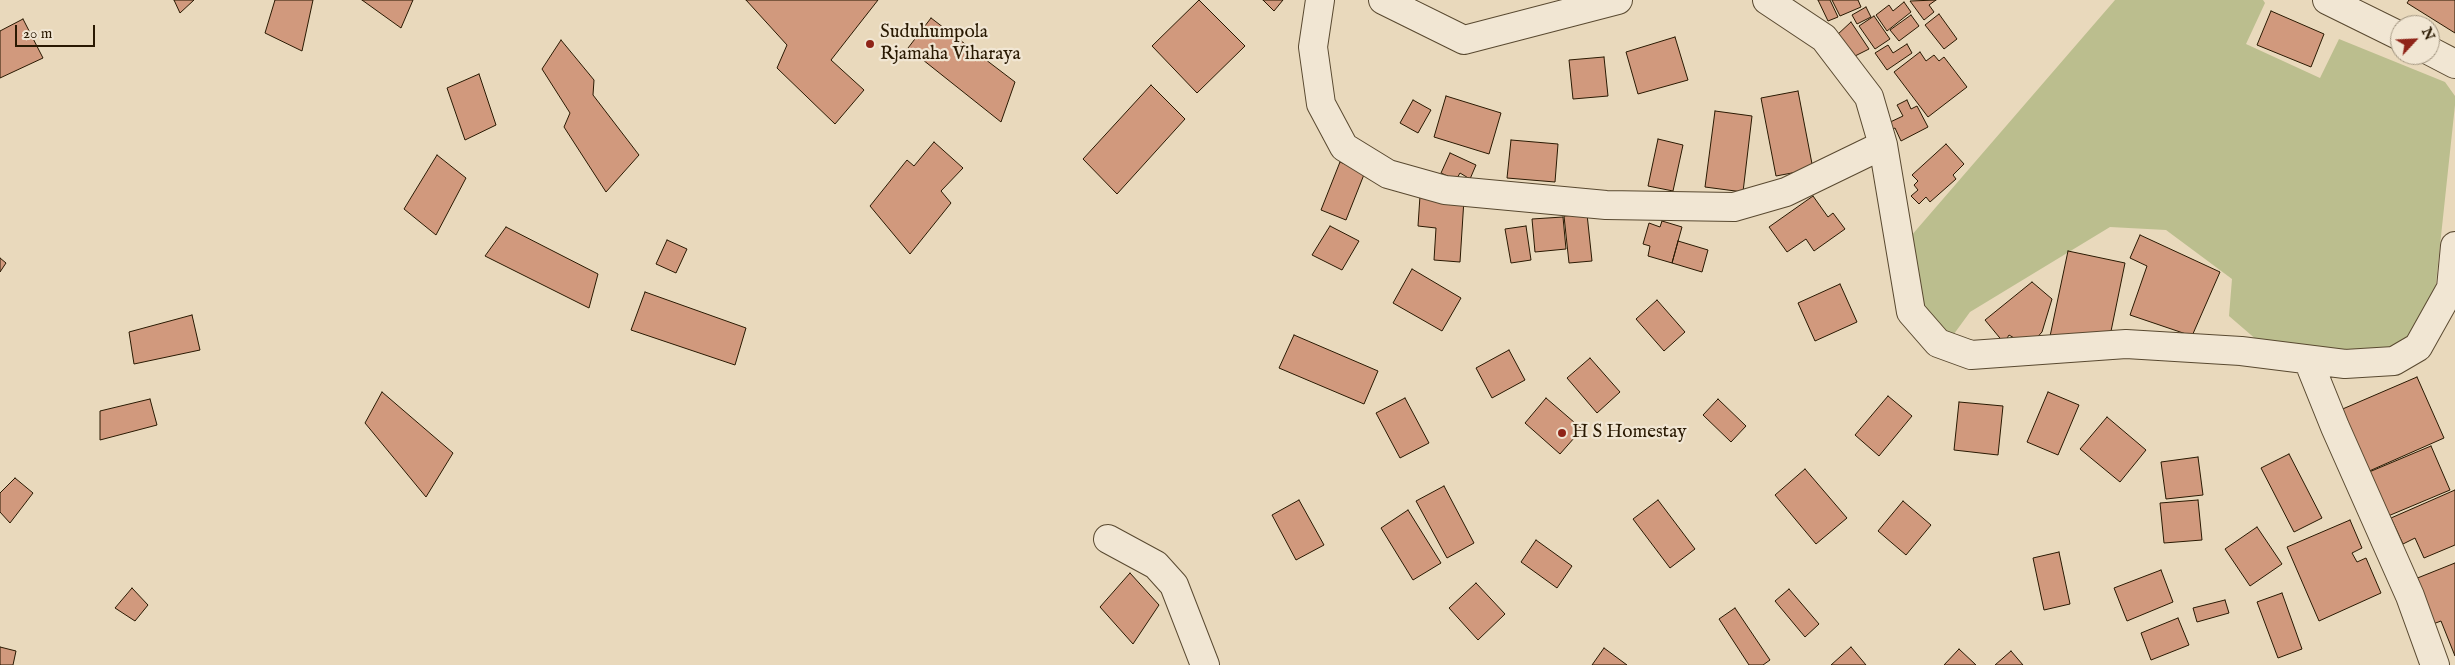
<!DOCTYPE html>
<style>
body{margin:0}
#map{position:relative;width:2455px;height:665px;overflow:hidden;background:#e9d9bc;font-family:"IM FELL English",serif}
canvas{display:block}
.north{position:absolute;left:2390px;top:15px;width:50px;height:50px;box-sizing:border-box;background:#f1e6d3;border:1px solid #a1947f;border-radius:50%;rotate:65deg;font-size:14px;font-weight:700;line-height:20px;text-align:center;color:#291902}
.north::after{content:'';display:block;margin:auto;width:18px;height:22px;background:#8f2418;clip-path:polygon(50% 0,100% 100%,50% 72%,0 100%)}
.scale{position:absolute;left:15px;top:25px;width:80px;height:22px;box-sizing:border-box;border:2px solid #291902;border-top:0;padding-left:6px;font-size:15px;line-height:18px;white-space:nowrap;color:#291902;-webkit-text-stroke:4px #f1e6d3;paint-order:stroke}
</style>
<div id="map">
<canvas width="2455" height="665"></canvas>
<div class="north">N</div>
<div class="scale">20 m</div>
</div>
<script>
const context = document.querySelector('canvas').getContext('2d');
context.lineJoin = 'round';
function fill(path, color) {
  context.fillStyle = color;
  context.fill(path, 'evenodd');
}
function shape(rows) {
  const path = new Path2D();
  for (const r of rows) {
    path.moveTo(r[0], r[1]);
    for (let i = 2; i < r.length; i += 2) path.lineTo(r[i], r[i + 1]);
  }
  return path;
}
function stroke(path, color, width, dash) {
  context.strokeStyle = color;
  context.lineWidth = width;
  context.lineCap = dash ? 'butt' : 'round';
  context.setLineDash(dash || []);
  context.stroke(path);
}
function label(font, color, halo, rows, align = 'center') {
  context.font = font + ' "IM FELL English",serif';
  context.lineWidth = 4.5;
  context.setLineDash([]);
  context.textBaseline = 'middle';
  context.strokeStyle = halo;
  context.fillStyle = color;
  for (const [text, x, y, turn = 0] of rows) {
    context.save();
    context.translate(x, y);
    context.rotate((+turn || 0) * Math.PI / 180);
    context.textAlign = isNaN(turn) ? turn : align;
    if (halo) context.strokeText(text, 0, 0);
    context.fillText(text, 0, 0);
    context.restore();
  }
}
fill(shape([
 [2115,0,2263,0,2265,3,2246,44,2320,78,2339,39,2445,82,2455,96,2455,105,2433,311,2410,347,2377,361,2258,341,2229,316,2232,279,2166,230,2110,227,1970,312,1951,338,1910,293,1911,236]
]), '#bbbe8e');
const building = shape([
 [174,0,194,0,180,13,174,0],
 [275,0,313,0,302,51,265,33,275,0],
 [362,0,413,0,401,28,362,0],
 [746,0,878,0,831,60,864,90,835,124,777,68,787,45,746,0],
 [1199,0,1245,46,1197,93,1152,46,1199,0],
 [1263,0,1283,0,1274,11,1263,0],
 [1818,0,1830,0,1838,17,1828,21,1818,0],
 [1832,0,1858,0,1861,7,1840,16,1832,0],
 [1936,0,1929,5,1934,12,1924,20,1910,1,1936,0],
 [2409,0,2455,0,2455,33,2407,3,2409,0],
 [1904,2,1911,12,1887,31,1876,15,1889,5,1893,11,1904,2],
 [1866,7,1871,17,1857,24,1852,15,1866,7],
 [2271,11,2324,34,2311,67,2257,45,2271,11],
 [1939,14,1957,39,1944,49,1925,25,1939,14],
 [1911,15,1919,26,1899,41,1890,30,1911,15],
 [1874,16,1890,39,1875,49,1859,26,1874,16],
 [931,18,1015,82,1001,122,908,48,931,18],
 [23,19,43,58,0,78,0,31,23,19],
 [1851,22,1869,49,1851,58,1837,35,1851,22],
 [1675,37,1688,80,1638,94,1626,52,1675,37],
 [561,40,594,80,593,95,639,155,606,192,564,127,570,113,542,69,561,40],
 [1907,44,1912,53,1887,70,1875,53,1888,45,1893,53,1907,44],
 [1920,52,1926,61,1934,55,1939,61,1944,57,1967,87,1928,117,1894,72,1920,52],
 [1604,57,1608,96,1573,99,1569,60,1604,57],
 [479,74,496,125,465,140,447,88,479,74],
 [1151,85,1185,119,1117,194,1083,159,1151,85],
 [1798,91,1813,169,1776,176,1761,98,1798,91],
 [1446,96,1501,113,1489,154,1434,137,1446,96],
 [1413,100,1431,110,1418,133,1400,123,1413,100],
 [1907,100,1911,109,1917,106,1928,127,1901,141,1895,128,1890,130,1886,124,1903,116,1897,105,1907,100],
 [1715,111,1752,116,1743,192,1705,187,1715,111],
 [1658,139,1683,145,1673,191,1648,186,1658,139],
 [1511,140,1558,144,1555,182,1507,178,1511,140],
 [934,142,963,168,941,191,951,203,910,254,870,206,907,160,914,166,934,142],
 [1946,144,1964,164,1953,175,1956,179,1930,202,1926,197,1919,204,1911,196,1918,190,1914,185,1918,181,1912,175,1946,144],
 [1450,153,1476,165,1470,179,1460,173,1456,180,1441,173,1450,153],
 [437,155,466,178,436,235,404,209,437,155],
 [1340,162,1365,172,1346,220,1321,210,1340,162],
 [1420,196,1464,199,1460,262,1434,260,1436,228,1418,226,1420,196],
 [1813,196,1828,217,1833,213,1845,229,1814,251,1806,239,1787,252,1769,227,1813,196],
 [1587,214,1592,261,1569,263,1564,216,1587,214],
 [1563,217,1566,249,1535,252,1532,219,1563,217],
 [1662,221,1682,227,1672,263,1648,256,1650,246,1643,244,1649,223,1660,227,1662,221],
 [1330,226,1359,241,1342,270,1312,255,1330,226],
 [1526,226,1531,260,1511,263,1505,229,1526,226],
 [506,227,598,274,589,308,485,256,506,227],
 [2140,235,2220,272,2192,336,2130,315,2147,266,2130,258,2140,235],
 [667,240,687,249,676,273,656,264,667,240],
 [1678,241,1708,250,1702,272,1672,263,1678,241],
 [2068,251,2125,263,2109,341,2049,341,2068,251],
 [0,258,6,263,0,272,0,258],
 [1412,269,1461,298,1442,331,1393,303,1412,269],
 [2032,282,2052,299,2042,332,2032,343,2016,339,2009,335,2004,343,1985,320,2032,282],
 [1840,284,1857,322,1815,341,1798,303,1840,284],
 [645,292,746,328,735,365,631,330,645,292],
 [1657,300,1685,332,1664,351,1636,319,1657,300],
 [192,315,200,350,134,364,129,332,192,315],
 [1294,335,1378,371,1364,404,1279,368,1294,335],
 [1509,350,1525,380,1492,398,1476,368,1509,350],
 [1590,358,1620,392,1597,413,1567,378,1590,358],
 [2417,377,2444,438,2358,476,2331,414,2417,377],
 [382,392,453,453,426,497,365,423,382,392],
 [2048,392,2079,405,2058,455,2027,442,2048,392],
 [1888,396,1912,416,1879,456,1855,435,1888,396],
 [1405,398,1429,443,1400,458,1376,413,1405,398],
 [1546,398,1582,429,1560,454,1525,423,1546,398],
 [150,399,157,425,100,440,100,411,150,399],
 [1718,399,1746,426,1731,442,1703,415,1718,399],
 [1959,402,2003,406,1998,455,1954,450,1959,402],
 [2107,417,2146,450,2120,482,2080,449,2107,417],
 [2431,446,2450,490,2381,519,2362,475,2431,446],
 [2289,454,2322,518,2294,532,2261,468,2289,454],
 [2198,457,2203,495,2166,499,2161,462,2198,457],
 [1805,469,1847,518,1816,544,1775,495,1805,469],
 [15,478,33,493,10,523,0,512,0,493,15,478],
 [1444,486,1474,543,1447,558,1416,501,1444,486],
 [2455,490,2455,545,2424,558,2415,538,2403,544,2391,518,2455,490],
 [1299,500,1324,545,1296,560,1272,515,1299,500],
 [1658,500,1695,549,1670,568,1633,519,1658,500],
 [2198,500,2202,540,2164,543,2160,503,2198,500],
 [1903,501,1931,525,1906,555,1878,531,1903,501],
 [1408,510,1441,563,1413,580,1381,528,1408,510],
 [2350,520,2362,548,2352,553,2357,562,2366,558,2381,593,2319,621,2287,547,2350,520],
 [2257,527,2282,564,2250,586,2225,549,2257,527],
 [1536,540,1572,566,1557,588,1521,562,1536,540],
 [2059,552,2070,604,2044,610,2033,558,2059,552],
 [2455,563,2455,656,2441,621,2433,624,2415,579,2455,563],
 [2161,570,2173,602,2127,621,2114,588,2161,570],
 [1130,573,1159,605,1133,644,1100,607,1130,573],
 [1476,583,1505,614,1478,640,1449,608,1476,583],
 [132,588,148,605,135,621,115,608,132,588],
 [1789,589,1819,624,1805,637,1775,601,1789,589],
 [2282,593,2302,649,2278,658,2257,602,2282,593],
 [2225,600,2229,613,2197,622,2193,608,2225,600],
 [1735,608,1770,660,1763,665,1749,665,1719,619,1735,608],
 [2178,618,2189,645,2151,660,2141,633,2178,618],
 [0,647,16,651,13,665,0,665,0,647],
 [1851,647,1866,665,1831,665,1851,647],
 [1604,648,1627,665,1592,665,1604,648],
 [1959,649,1976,665,1944,665,1959,649],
 [2011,651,2023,665,1995,665,2011,651]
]);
fill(building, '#d1997d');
stroke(building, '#291902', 1);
const minor = shape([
 [1320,0,1313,47,1321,104,1344,147,1388,174,1445,190,1606,205,1734,207,1786,192,1883,145],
 [1383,0,1464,40,1618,0],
 [1767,0,1824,38,1869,97,1883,145,1911,312,1938,343,1971,355,2126,344,2241,351,2345,364,2394,361,2418,347,2451,288,2455,246],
 [2327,0,2400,36],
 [2430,51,2455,64],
 [2308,360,2335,427,2410,596,2435,665],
 [1108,539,1156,565,1174,585,1205,665]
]);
stroke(minor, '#594930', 30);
stroke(minor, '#f1e6d3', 28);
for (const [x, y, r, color] of [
 [870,44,5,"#8f2418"],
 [1562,433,5,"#8f2418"]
]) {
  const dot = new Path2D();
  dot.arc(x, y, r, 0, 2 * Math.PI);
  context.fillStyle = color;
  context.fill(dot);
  stroke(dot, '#f1e6d3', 2);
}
label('19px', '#291902', '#f1e6d3', [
 ["Suduhumpola",880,33],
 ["Rjamaha Viharaya",880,55],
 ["H S Homestay",1572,433]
], 'left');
</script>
